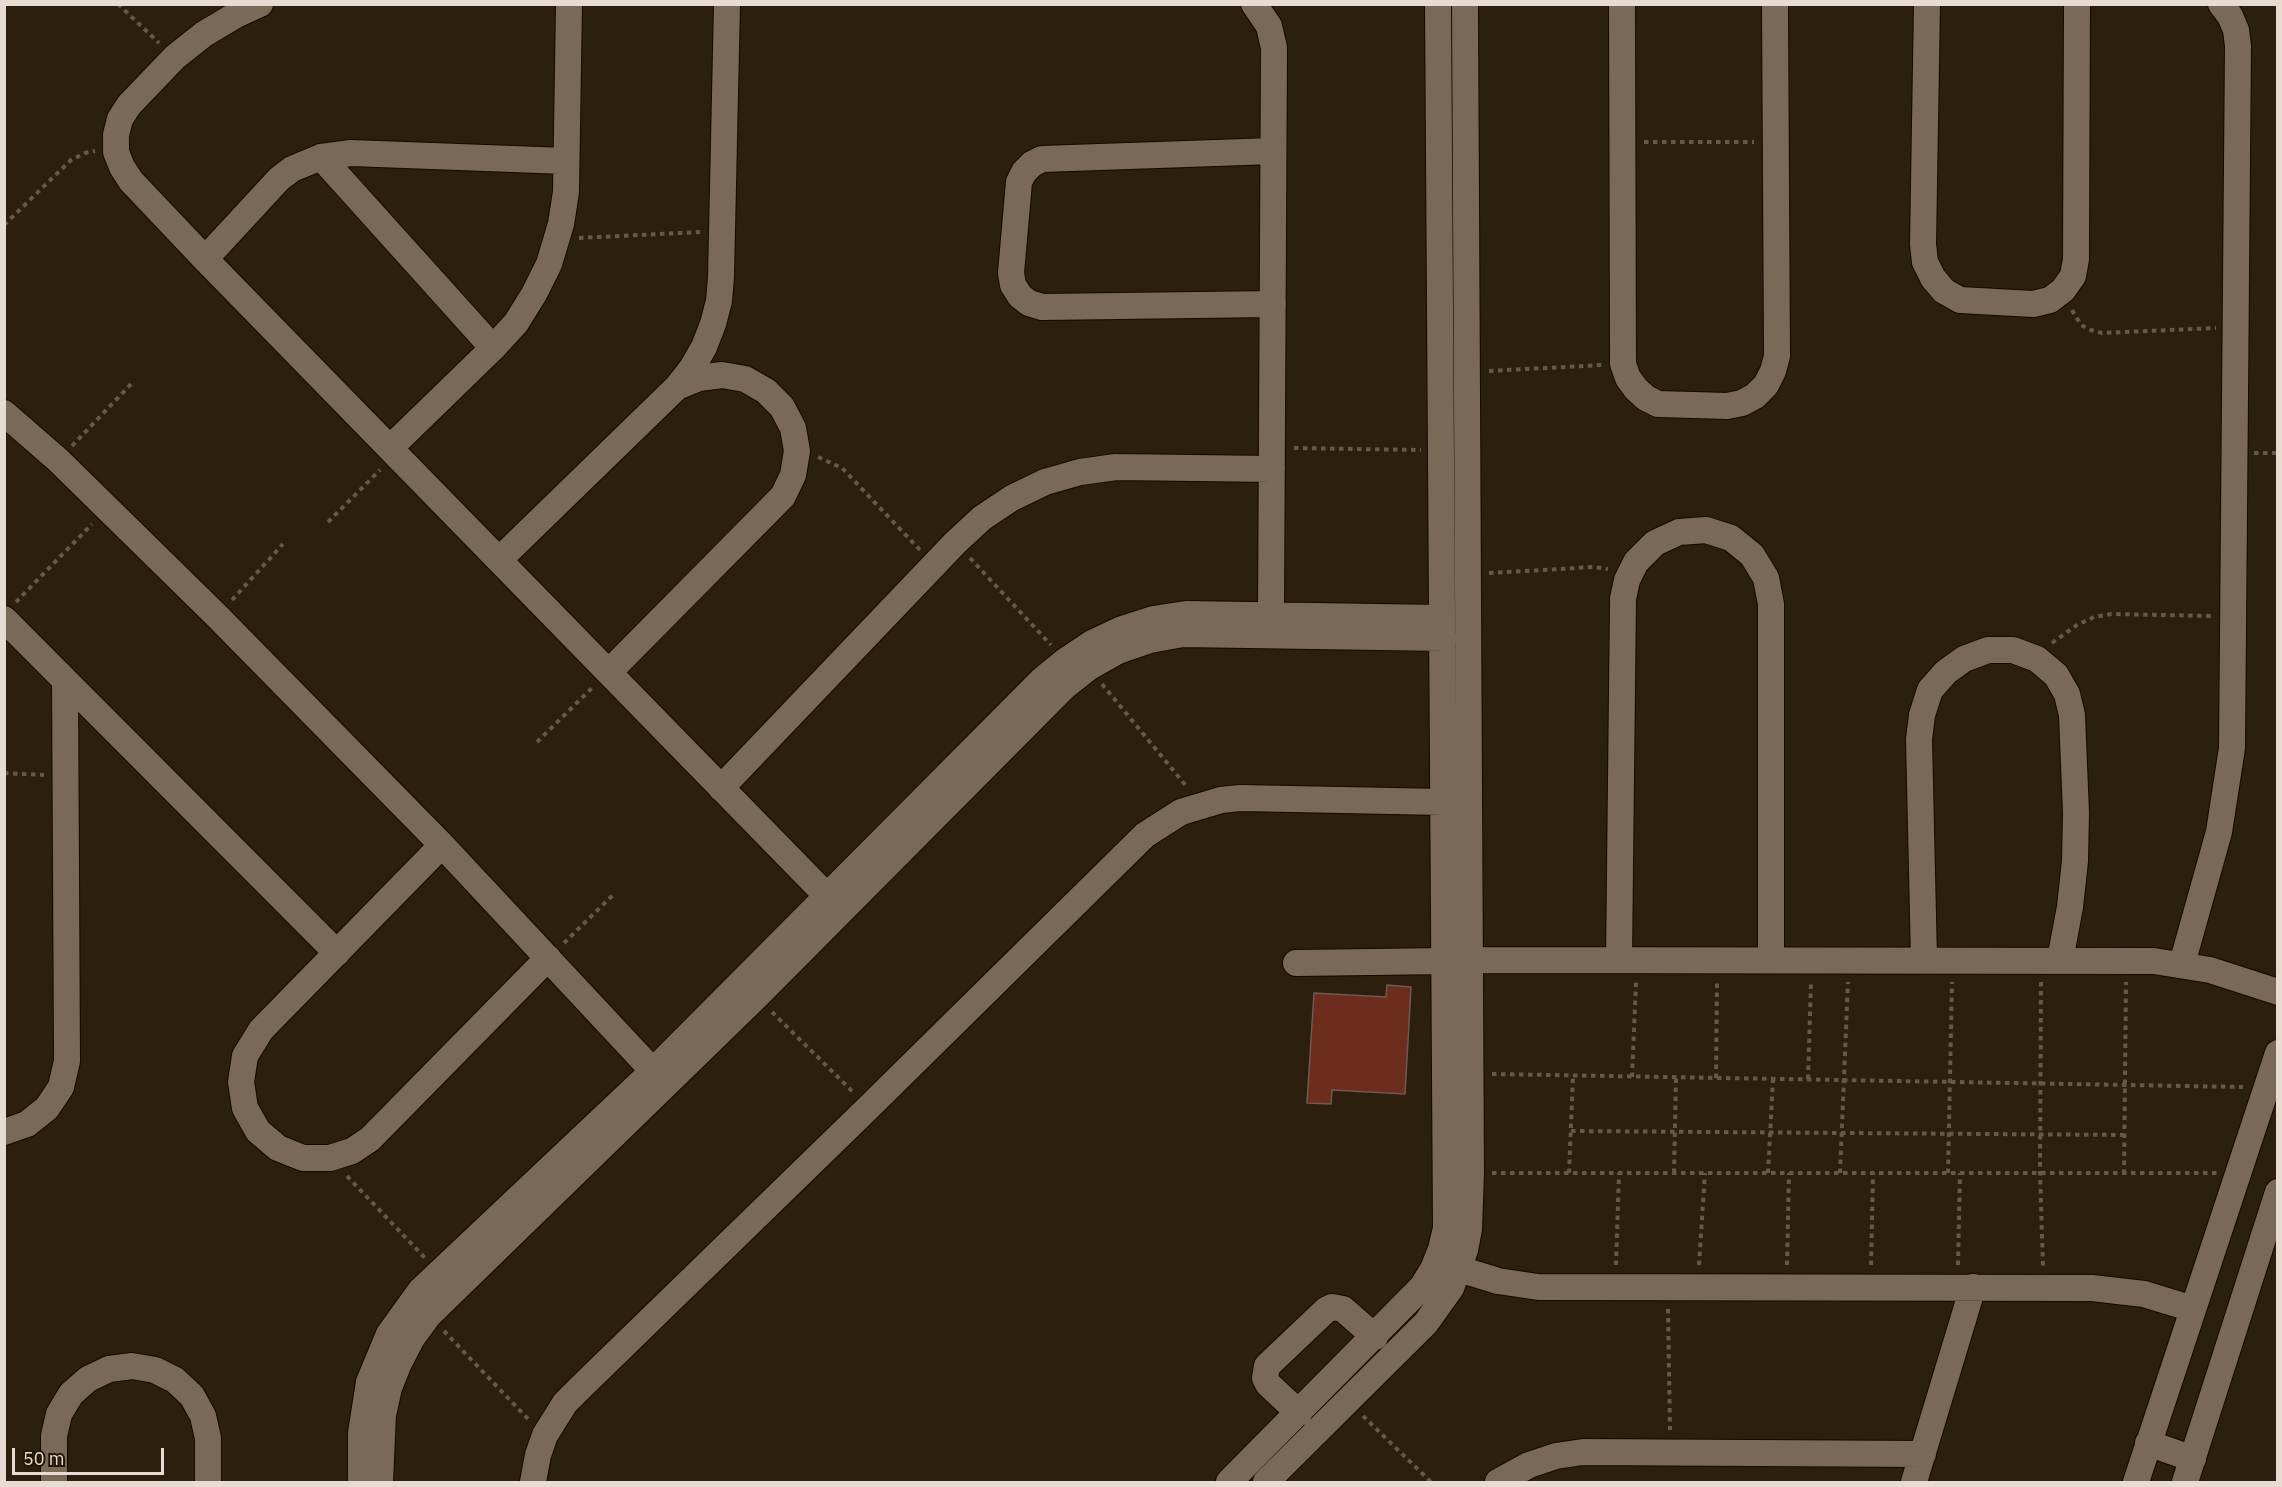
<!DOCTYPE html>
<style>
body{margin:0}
#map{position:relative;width:2282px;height:1487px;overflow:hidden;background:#2d1f0e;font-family:"IBM Plex Sans",sans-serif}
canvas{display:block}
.frame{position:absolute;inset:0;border:6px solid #e6dcd2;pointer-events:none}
.scale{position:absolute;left:12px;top:1448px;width:152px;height:27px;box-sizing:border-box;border:3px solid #e6dcd2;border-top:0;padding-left:8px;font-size:18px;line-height:21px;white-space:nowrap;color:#e6dcd2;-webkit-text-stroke:4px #231605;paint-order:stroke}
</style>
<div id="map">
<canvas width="2282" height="1487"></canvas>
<div class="frame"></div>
<div class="scale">50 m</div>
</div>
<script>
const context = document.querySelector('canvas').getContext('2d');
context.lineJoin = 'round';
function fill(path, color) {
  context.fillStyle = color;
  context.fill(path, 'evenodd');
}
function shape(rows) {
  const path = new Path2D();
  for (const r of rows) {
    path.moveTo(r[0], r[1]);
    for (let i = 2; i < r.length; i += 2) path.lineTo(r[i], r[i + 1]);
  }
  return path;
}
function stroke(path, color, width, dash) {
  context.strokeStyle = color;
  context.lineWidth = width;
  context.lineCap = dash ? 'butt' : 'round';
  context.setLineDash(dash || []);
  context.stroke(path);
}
const building = shape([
 [1387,985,1411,987,1405,1094,1332,1090,1331,1104,1307,1103,1314,993,1386,997,1387,985]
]);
fill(building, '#6c2d1e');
stroke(building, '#715851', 1.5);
const minor = shape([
 [260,4,236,15,204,34,175,57,129,105,120,119,116,135,116,152,122,167,131,181,205,259,827,896],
 [1254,4,1269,26,1274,48,1271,615],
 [1622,4,1623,364,1628,378,1636,389,1646,398,1658,404,1727,406,1742,403,1755,396,1766,385,1773,371,1777,356,1775,4],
 [1927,4,1923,244,1925,262,1933,278,1944,291,1960,300,2033,304,2050,300,2063,290,2073,276,2076,259,2077,4],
 [321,157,493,348],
 [205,259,279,179,292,169,321,157,351,153,566,161],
 [1273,304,1042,307,1029,303,1020,296,1013,285,1011,273,1019,182,1024,172,1032,164,1042,159,1273,151],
 [4,413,58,460,217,616,442,845,653,1071],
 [390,448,493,348,516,323,534,294,549,264,561,224,566,192,569,4],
 [499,560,677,387,692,368,704,347,713,324,719,301,721,277,727,4],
 [4,619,337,953],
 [609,672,783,496,793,475,797,451,793,428,782,407,766,391,745,379,722,375,699,378,677,387],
 [721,788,955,543,982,518,1012,498,1045,482,1080,472,1116,467,1272,469],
 [442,845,261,1030,245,1056,241,1082,245,1108,258,1131,278,1148,303,1158,330,1158,352,1151,370,1139,548,958],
 [1470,960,2154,961,2210,970,2278,992],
 [1619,960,1623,599,1627,580,1636,562,1655,543,1679,532,1706,530,1731,538,1752,555,1766,578,1771,604,1771,960],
 [1924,960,1919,739,1922,715,1930,690,1946,672,1964,659,1988,650,2013,650,2037,659,2056,675,2067,694,2072,715,2076,813,2075,861,2070,907,2060,960],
 [1296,963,1445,961],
 [2182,964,2219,832,2232,748,2238,46,2236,30,2230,16,2221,4],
 [4,1132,27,1124,47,1108,61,1087,67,1061,65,680],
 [1459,1269,1498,1281,1538,1287,2092,1288,2144,1294,2193,1309],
 [1299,1413,1268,1384,1265,1378,1267,1366,1326,1310,1332,1307,1343,1309,1375,1337],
 [2148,1443,2193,1459],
 [54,1482,54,1436,59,1414,71,1394,88,1379,109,1369,132,1366,155,1370,175,1380,192,1396,203,1416,208,1438,208,1482],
 [361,1482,361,1433,369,1382,389,1334,420,1291,653,1071,1043,679,1065,661,1092,643,1122,629,1153,619,1186,614,1442,618],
 [380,1482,383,1415,389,1388,399,1363,412,1338,428,1316,757,996,1064,687,1088,668,1118,651,1150,640,1183,634,1443,638],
 [533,1482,538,1455,545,1435,565,1403,579,1389,868,1108,1145,835,1181,812,1221,800,1240,798,1443,802],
 [1229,1482,1422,1287,1433,1269,1441,1249,1446,1228,1438,4],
 [1266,1482,1426,1323,1451,1288,1465,1250,1469,1229,1471,1173,1465,4],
 [1498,1482,1529,1465,1556,1456,1583,1452,1923,1454],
 [1914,1482,1973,1287],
 [2136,1482,2278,1053],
 [2185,1482,2278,1192]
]);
stroke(minor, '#150800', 28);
stroke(shape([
 [118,4,159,43],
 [1644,142,1754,142],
 [4,225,71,160,85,153,95,151],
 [579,238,700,232],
 [2072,310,2081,325,2091,330,2102,333,2216,328],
 [1489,371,1602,365],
 [72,446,134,381],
 [1294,448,1421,450],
 [2254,453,2278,453],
 [818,457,842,468,920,550],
 [328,522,380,470],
 [970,558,1051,645],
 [1489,573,1594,567,1608,569],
 [232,600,283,544],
 [16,602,92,524],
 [2052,643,2077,625,2094,617,2111,614,2213,616],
 [1102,684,1187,787],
 [537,742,593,687],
 [4,773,44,775],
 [564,943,615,893],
 [2041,982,2040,1173,2043,1266],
 [772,1012,854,1093],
 [1492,1074,2243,1087],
 [1632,1077,1636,982],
 [1716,1078,1717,980],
 [1808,1079,1811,982],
 [1571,1131,2124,1135],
 [1492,1173,2217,1173],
 [1569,1173,1573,1076],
 [1674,1173,1676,1078],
 [1768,1173,1773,1079],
 [1840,1173,1848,982],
 [1948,1173,1952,982],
 [2124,1174,2126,982],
 [347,1176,425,1258],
 [1616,1265,1619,1173],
 [1699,1265,1705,1173],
 [1787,1265,1789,1173],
 [1871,1265,1873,1173],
 [1958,1265,1960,1173],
 [1668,1309,1670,1430],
 [444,1331,530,1421],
 [1363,1416,1431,1482]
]), '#65594a', 4, [4.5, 4.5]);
stroke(minor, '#7a6957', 26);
</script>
